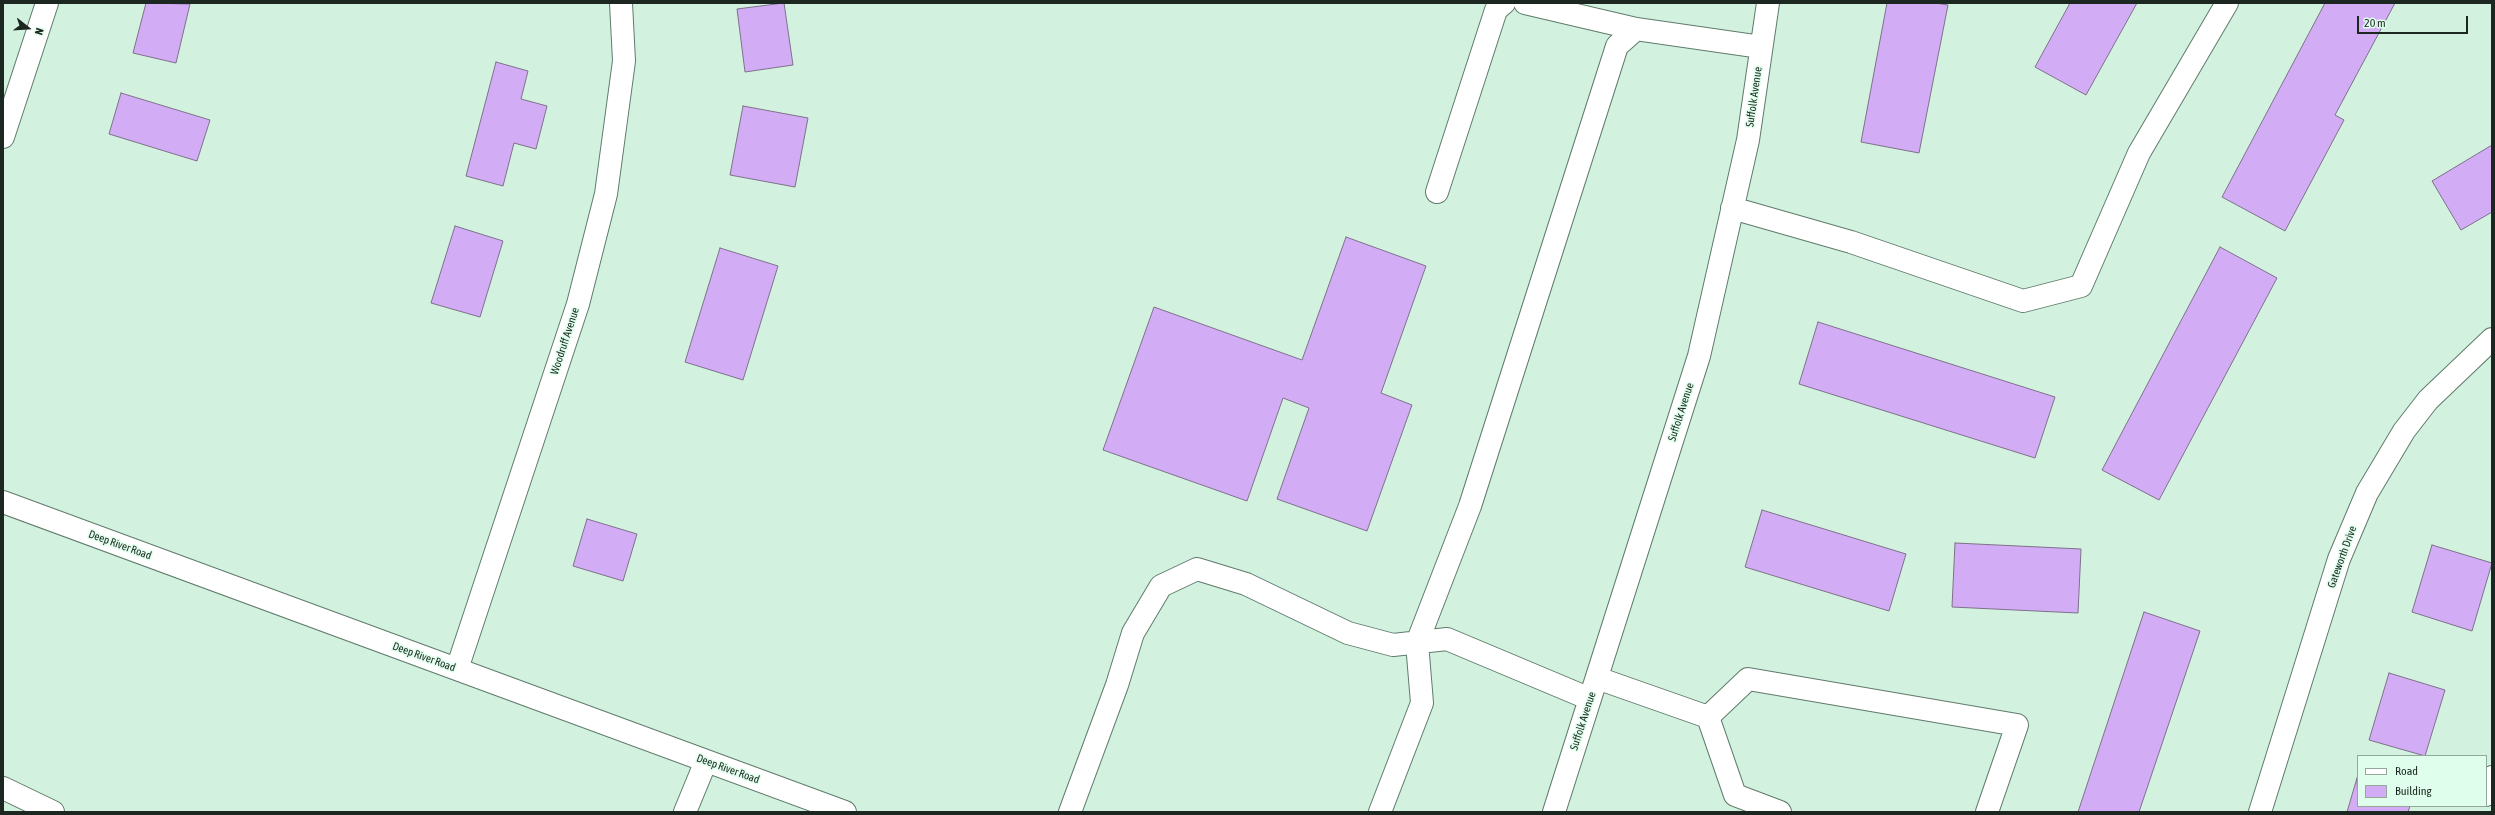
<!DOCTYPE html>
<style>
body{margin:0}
#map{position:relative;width:2495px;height:815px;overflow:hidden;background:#d2f1df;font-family:"Asap Condensed",sans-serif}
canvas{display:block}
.frame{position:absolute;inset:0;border:4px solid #1c2721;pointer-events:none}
.legend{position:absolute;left:2357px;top:755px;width:130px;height:52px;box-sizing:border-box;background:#dffeec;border:1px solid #91a89b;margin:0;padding:5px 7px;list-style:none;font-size:12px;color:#1c2721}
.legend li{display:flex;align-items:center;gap:8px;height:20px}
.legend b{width:20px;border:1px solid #91a89b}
.north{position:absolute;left:8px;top:8px;width:40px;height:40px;-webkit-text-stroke:3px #dffeec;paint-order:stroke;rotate:107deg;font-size:11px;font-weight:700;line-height:16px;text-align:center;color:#1c2721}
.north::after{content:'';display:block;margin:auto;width:14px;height:18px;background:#1c2721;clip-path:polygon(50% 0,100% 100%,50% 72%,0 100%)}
.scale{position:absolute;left:2357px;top:16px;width:111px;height:18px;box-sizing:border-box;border:2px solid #1c2721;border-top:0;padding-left:5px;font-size:12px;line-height:14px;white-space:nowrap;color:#1c2721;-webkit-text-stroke:3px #dffeec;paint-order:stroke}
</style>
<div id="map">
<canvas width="2495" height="815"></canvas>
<div class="frame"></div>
<ul class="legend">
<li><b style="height:5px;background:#fff"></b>Road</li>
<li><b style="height:11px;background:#d3acf6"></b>Building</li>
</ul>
<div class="north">N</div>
<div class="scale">20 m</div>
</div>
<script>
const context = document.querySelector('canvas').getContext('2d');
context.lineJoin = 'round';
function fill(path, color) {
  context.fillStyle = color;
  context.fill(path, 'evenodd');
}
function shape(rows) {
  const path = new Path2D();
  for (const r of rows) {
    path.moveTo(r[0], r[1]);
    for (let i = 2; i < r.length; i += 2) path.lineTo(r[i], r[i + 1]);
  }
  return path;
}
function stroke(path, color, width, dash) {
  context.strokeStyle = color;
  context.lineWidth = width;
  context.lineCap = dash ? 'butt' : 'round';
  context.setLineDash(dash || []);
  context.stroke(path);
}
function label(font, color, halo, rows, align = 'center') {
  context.font = font + ' "Asap Condensed",sans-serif';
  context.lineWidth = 3;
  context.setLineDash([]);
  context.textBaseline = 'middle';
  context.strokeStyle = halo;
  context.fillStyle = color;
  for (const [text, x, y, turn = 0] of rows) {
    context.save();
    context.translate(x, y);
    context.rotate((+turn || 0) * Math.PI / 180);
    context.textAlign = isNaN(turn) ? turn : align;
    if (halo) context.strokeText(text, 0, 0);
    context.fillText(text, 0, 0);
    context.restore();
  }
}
const building = shape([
 [146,3,190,4,176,63,133,53,146,3],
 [784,3,793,65,745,72,737,9,784,3],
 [1887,3,1935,3,1948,5,1919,153,1861,142,1887,3],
 [2070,3,2137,3,2086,95,2035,67,2070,3],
 [2325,3,2395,3,2335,115,2344,120,2285,231,2222,197,2325,3],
 [496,62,528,71,521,99,547,106,536,149,514,143,503,186,466,176,496,62],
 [121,93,210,120,197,161,109,134,121,93],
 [743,106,808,118,795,187,730,175,743,106],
 [2492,145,2492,212,2461,230,2432,181,2492,145],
 [455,226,503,241,480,317,431,303,455,226],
 [1346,237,1426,266,1381,393,1412,405,1367,531,1277,499,1309,408,1283,398,1247,501,1103,450,1154,307,1302,360,1346,237],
 [2220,247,2277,278,2159,500,2102,470,2220,247],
 [720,248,778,266,743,380,685,362,720,248],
 [1818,322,2055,397,2035,458,1799,384,1818,322],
 [1762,510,1906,554,1889,611,1745,567,1762,510],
 [587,519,637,534,623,581,573,566,587,519],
 [1955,543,2081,549,2078,613,1952,607,1955,543],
 [2432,545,2492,563,2472,631,2412,612,2432,545],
 [2144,612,2200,631,2139,812,2078,812,2144,612],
 [2389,673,2445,690,2425,756,2369,740,2389,673],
 [2357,778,2358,806,2410,806,2408,812,2347,812,2357,778]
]);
fill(building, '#d3acf6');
stroke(building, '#7d7189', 1);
const minor = shape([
 [1525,3,1636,29],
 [3,137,47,3],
 [1437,192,1496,10,1504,3],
 [1732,208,1851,242,2023,301,2081,286,2139,153,2227,3],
 [3,502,845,812],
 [457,669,578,304,606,194,624,61,621,3],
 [1597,678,1708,717],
 [1708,717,1748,679,2017,725,1987,812],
 [1708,717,1735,795,1780,812],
 [3,788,53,812],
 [2486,795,2492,777],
 [685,812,706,761],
 [1070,812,1117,685,1133,633,1161,586,1197,569,1246,584,1348,633,1393,645,1447,639,1590,699],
 [1380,812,1422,703,1417,643,1470,506,1617,46,1636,29,1761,47],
 [1554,812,1699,356,1748,140,1768,3],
 [2260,812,2339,559,2367,493,2404,431,2428,400,2492,339]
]);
stroke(minor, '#607b6c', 24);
stroke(minor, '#fff', 22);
label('11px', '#1c2721', '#dffeec', [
 ["Suffolk Avenue",1754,97,-82],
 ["Woodruff Avenue",565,341,-72],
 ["Suffolk Avenue",1681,412,-72],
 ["Deep River Road",120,545,20],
 ["Gateworth Drive",2342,557,-70],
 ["Deep River Road",424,657,20],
 ["Suffolk Avenue",1583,721,-72],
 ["Deep River Road",728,769,20]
]);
</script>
